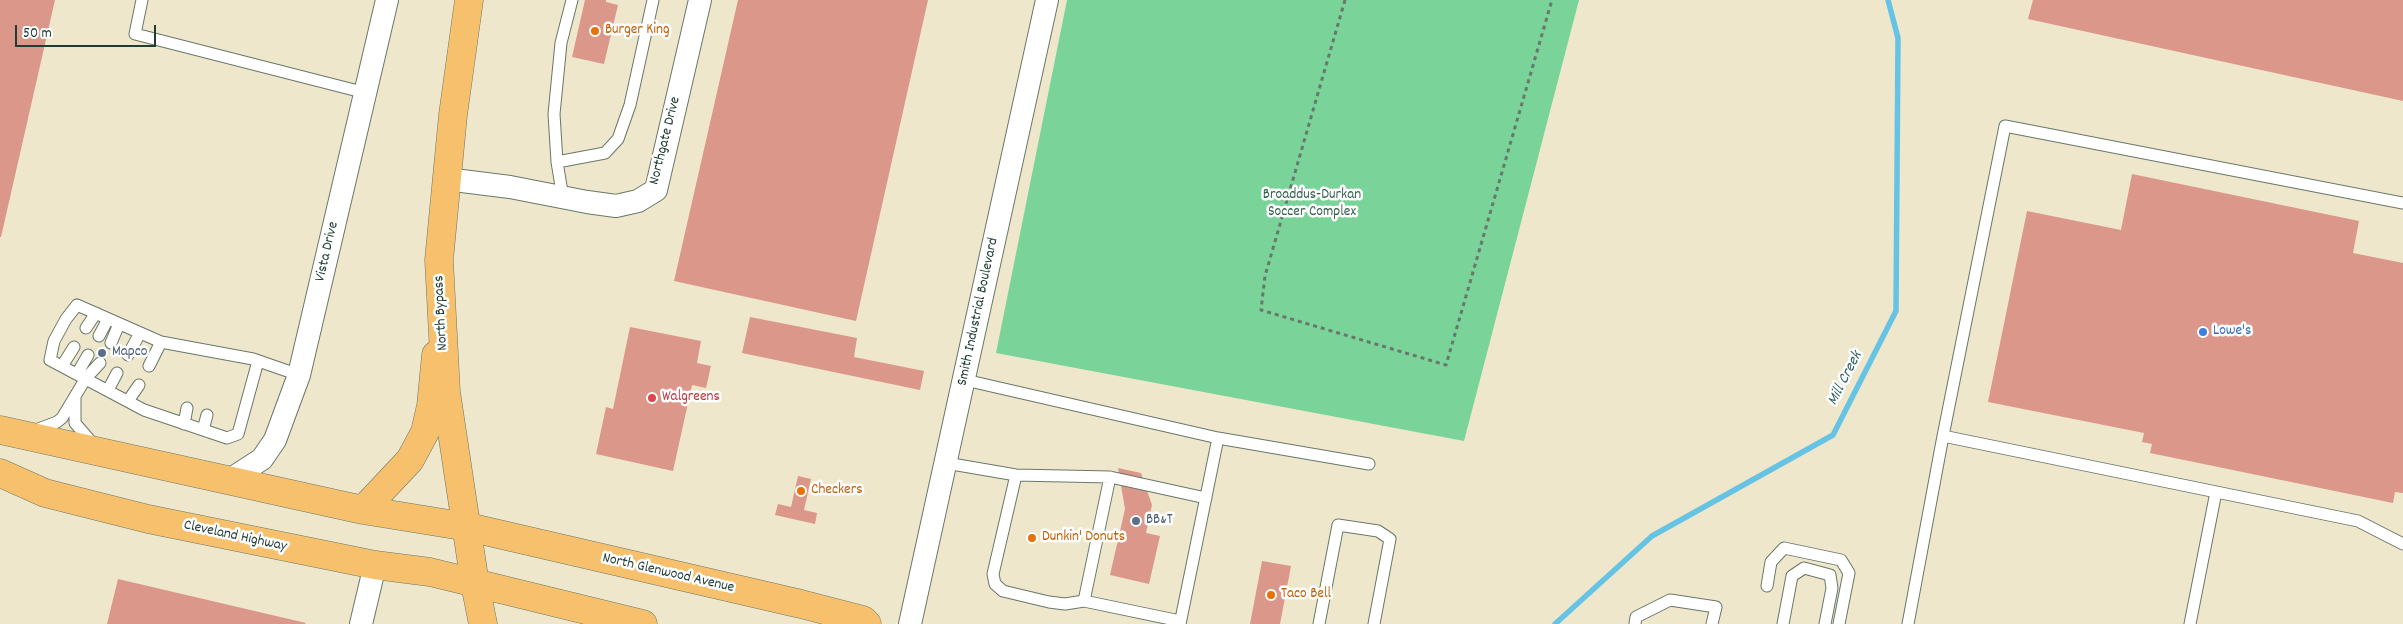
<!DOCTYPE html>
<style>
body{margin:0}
#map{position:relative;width:2403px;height:624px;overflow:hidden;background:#efe7cc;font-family:Dekko,sans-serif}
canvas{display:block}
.scale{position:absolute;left:15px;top:25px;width:141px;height:22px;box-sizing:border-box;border:2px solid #1f3d34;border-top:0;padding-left:6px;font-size:15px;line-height:18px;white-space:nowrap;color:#1f3d34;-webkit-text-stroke:4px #fff;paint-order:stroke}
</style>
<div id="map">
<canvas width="2403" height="624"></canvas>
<div class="scale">50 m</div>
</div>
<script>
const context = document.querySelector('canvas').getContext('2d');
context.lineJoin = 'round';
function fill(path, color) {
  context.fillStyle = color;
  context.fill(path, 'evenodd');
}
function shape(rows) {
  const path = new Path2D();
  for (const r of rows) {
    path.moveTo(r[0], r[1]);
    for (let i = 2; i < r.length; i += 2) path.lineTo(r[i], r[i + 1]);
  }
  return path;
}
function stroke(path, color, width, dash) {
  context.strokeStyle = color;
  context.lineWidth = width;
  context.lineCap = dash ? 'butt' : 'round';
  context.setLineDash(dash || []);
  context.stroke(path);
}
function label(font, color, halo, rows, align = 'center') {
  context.font = font + ' Dekko,sans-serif';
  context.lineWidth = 5;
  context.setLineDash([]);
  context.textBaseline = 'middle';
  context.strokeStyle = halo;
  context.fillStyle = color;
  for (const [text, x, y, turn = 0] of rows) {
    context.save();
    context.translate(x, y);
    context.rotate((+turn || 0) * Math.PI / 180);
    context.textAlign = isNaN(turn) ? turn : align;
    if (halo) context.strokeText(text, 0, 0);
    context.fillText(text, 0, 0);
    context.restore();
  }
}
fill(shape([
 [1067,0,1579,0,1464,441,996,353]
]), '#7ad399');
stroke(shape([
 [1555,624,1652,536,1833,435,1896,311,1898,38,1888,0]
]), '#66c3e4', 5.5);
fill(shape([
 [0,0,55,0,1,237,0,237],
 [585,0,606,0,606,2,618,5,604,64,572,57],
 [738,0,928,0,856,321,674,281],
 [2033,0,2403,0,2403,101,2028,19],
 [2132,174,2359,221,2353,253,2403,263,2403,493,2395,492,2393,503,2150,453,2152,444,2142,442,2144,433,1988,402,2027,211,2121,230],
 [750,317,857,338,854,357,924,371,920,390,742,353],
 [630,327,701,341,697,363,711,366,706,388,692,385,673,471,596,454,606,407,613,409],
 [1118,468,1141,473,1152,505,1146,533,1160,536,1149,584,1110,575,1125,509],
 [798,476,811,479,804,510,817,513,815,524,775,515,778,504,791,507],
 [1262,561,1291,566,1280,624,1250,624],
 [118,579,306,623,305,624,107,624]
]), '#db978a');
const service = shape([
 [142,0,135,34,366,93],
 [557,162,605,153,618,139,630,105,653,0],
 [563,198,557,162,554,114,561,43,572,0],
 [86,328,96,313],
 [99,336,108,319],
 [111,343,119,324],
 [128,355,140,333],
 [258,361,238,434,227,438,144,410,50,360,54,341,66,319,77,305,161,342,253,359,299,375],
 [62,366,74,347],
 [149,366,161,342],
 [77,374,88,355],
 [965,380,1218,438,1180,624],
 [108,390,117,373],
 [75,398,75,423,94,445],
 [128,401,139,385],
 [184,424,187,408],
 [203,430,207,415],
 [33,431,57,422,62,418,86,378,100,363],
 [1943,436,2005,126,2403,203],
 [1218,438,1369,464],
 [946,463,1016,475,1110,477,1206,498],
 [1016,475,993,574,995,584,1003,591,1049,602,1065,604,1084,601],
 [1110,477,1084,601,1180,621],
 [1767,586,1771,562,1784,548,1841,560,1849,573,1839,624],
 [1319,624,1338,525,1378,531,1390,539,1374,624],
 [1635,624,1636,617,1670,600,1716,607,1712,624],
 [1783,624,1792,576,1804,568,1830,575,1832,588,1825,624],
 [1908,624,1943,436,2358,521,2403,544],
 [2190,624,2216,492]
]);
const minor = shape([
 [446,179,510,187,587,202,616,206,638,201,656,190,700,0],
 [228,481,262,459,275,440,299,375,387,0],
 [361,624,375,565],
 [910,624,1047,0]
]);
const primary = shape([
 [0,430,363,510,468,527,801,604,863,620,867,624],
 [0,473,45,493,148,519,375,565,430,572,643,624],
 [363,510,410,460,425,432,431,406,436,355]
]);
const trunk = shape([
 [469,0,453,115,439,260,446,392,475,584,483,624]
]);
stroke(service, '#687869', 13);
stroke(minor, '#687869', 24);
stroke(primary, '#687869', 29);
stroke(trunk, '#687869', 29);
stroke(shape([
 [1345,0,1265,276,1261,310,1446,365,1552,0]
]), '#687869', 3, [4, 4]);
stroke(service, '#fff', 11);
stroke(minor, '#fff', 22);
stroke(primary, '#f7c06c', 28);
stroke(trunk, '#f7c06c', 28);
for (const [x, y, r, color] of [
 [595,31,5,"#e8710a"],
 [2203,332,5,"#3f7fe0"],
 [102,353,5,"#5c6f8a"],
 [652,398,5,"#e0444e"],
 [801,491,5,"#e8710a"],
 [1136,521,5,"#5c6f8a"],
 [1032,538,5,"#e8710a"],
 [1271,595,5,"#e8710a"]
]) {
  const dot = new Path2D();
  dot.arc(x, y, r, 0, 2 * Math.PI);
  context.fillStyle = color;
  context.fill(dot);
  stroke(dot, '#fff', 2);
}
label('15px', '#c56008', '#fff', [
 ["Burger King",605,31],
 ["Checkers",811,491],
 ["Dunkin' Donuts",1042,538],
 ["Taco Bell",1281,595]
], 'left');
label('15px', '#1f3d34', '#fff', [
 ["Northgate Drive",666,141,-76],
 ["Vista Drive",328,252,-77],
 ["Smith Industrial Boulevard",979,312,-78],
 ["North Bypass",442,313,-93],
 ["Cleveland Highway",235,537,12],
 ["North Glenwood Avenue",668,574,13]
]);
label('15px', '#36624d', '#fff', [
 ["Broaddus-Durkan",1312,196],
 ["Soccer Complex",1312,213]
]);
label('15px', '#366cbe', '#fff', [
 ["Lowe's",2213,332]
], 'left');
label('15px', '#4e5e75', '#fff', [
 ["Mapco",112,353],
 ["BB&T",1146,521]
], 'left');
label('15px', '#be3a42', '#fff', [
 ["Walgreens",662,398]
], 'left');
label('italic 16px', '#346569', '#fff', [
 ["Mill Creek",1846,379,-63]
]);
</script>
